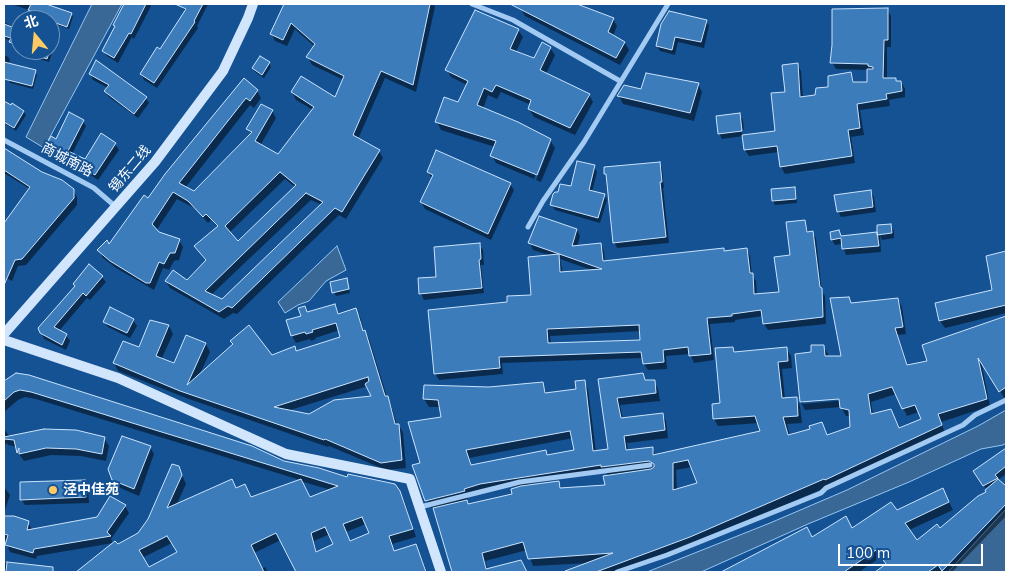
<!DOCTYPE html>
<meta charset="utf-8">
<style>
body{margin:0}
#map{position:relative;width:1010px;height:576px;overflow:hidden;background:#145293;font-family:Mulish,"Noto Sans SC",sans-serif}
canvas{display:block}
.frame{position:absolute;inset:0;border:5px solid #fff;pointer-events:none}
.north{position:absolute;left:10px;top:10px;width:50px;height:50px;box-sizing:border-box;background:#145293;border:1px solid #7297be;border-radius:50%;rotate:343deg;font-size:14px;font-weight:700;line-height:20px;text-align:center;color:#fff}
.north::after{content:'';display:block;margin:auto;width:18px;height:22px;background:#ffca63;clip-path:polygon(50% 0,100% 100%,50% 72%,0 100%)}
.scale{position:absolute;left:838px;top:544px;width:145px;height:22px;box-sizing:border-box;border:2px solid #fff;border-top:0;padding-left:6px;font-size:15px;line-height:18px;white-space:nowrap;color:#fff;-webkit-text-stroke:4px #145293;paint-order:stroke}
</style>
<div id="map">
<canvas width="1010" height="576"></canvas>
<div class="frame"></div>
<div class="north">北</div>
<div class="scale">100 m</div>
</div>
<script>
const context = document.querySelector('canvas').getContext('2d');
context.lineJoin = 'round';
function fill(path, color) {
  context.fillStyle = color;
  context.fill(path, 'evenodd');
}
function shape(rows) {
  const path = new Path2D();
  for (const r of rows) {
    path.moveTo(r[0], r[1]);
    for (let i = 2; i < r.length; i += 2) path.lineTo(r[i], r[i + 1]);
  }
  return path;
}
function stroke(path, color, width, dash) {
  context.strokeStyle = color;
  context.lineWidth = width;
  context.lineCap = dash ? 'butt' : 'round';
  context.setLineDash(dash || []);
  context.stroke(path);
}
function label(font, color, halo, rows, align = 'center') {
  context.font = font + ' Mulish,"Noto Sans SC",sans-serif';
  context.lineWidth = 4;
  context.setLineDash([]);
  context.textBaseline = 'middle';
  context.strokeStyle = halo;
  context.fillStyle = color;
  for (const [text, x, y, turn = 0] of rows) {
    context.save();
    context.translate(x, y);
    context.rotate((+turn || 0) * Math.PI / 180);
    context.textAlign = isNaN(turn) ? turn : align;
    if (halo) context.strokeText(text, 0, 0);
    context.fillText(text, 0, 0);
    context.restore();
  }
}
const water = shape([
 [92,4,122,4,44,148,26,137,92,4],
 [337,246,346,270,326,281,309,301,298,305,285,313,278,302,337,246],
 [1006,410,1006,443,1003,445,981,449,909,482,808,524,701,572,647,572,770,523,847,490,978,426,1006,410],
 [1006,509,1006,572,948,572,1006,509]
]);
fill(water, '#396796');
stroke(water, '#94c6f5', 1);
fill(shape([
 [11,4,50,4,52,7,71,14,73,17,69,29,54,24,51,20,32,14,29,10],
 [125,4,150,4,151,6,134,39,132,37,118,63,107,56,103,50,116,27,115,25],
 [182,4,208,4,197,26,198,28,157,88,144,80,141,74,160,51,186,12,181,6],
 [286,4,433,4,435,7,416,92,385,78,358,139,379,151,383,158,346,219,339,215,237,314,233,313,224,319,170,288,166,281,187,281,206,261,195,247,218,227,211,220,208,223,194,208,177,199,156,231,179,240,183,247,179,260,174,261,169,270,163,268,154,290,116,268,103,258,99,250,109,246,148,200,245,80,257,91,261,98,254,108,250,105,185,188,194,193,251,134,248,129,272,111,276,118,260,146,278,155,313,110,296,100,292,93,335,99,344,80,312,65,308,57,315,47,295,29,287,46,275,41,271,33],
 [285,179,295,187,238,243,229,233],
 [311,200,322,205,222,301,211,295],
 [524,4,574,4,613,19,617,26,613,36,625,43,629,50,620,65,525,16,521,9],
 [887,9,891,16,891,47,887,47,887,79,895,79,897,82,901,82,905,89,905,97,889,100,890,106,860,110,864,135,851,137,855,163,785,174,781,167,779,152,749,156,745,150,744,136,722,139,719,133,739,114,743,120,744,131,740,125,738,126,744,136,776,133,786,93,797,64,801,71,803,98,816,96,851,73,855,84,868,83,869,70,836,69,832,62],
 [706,21,709,26,704,48,678,42,675,55,660,51,657,46],
 [4,22,20,31,20,48,13,45,11,41,4,38],
 [518,30,523,37,516,52,534,59,550,48,555,55,546,74,589,95,593,102,575,135,534,117,529,109,531,105,501,92,497,99,488,95,483,109,550,140,555,148,541,182,536,180,551,143,548,143,534,179,496,163,492,156,495,147,441,130,437,122,459,104,467,85,451,77,447,70],
 [50,46,53,50,49,62,33,57,26,50,50,50],
 [4,55,8,57,10,60,8,65,35,72,37,75,33,89,10,83,9,80,4,78],
 [261,58,269,63,271,67,264,78,255,72,253,68],
 [90,74,146,98,149,103,138,118,109,97,105,91,108,88,93,80],
 [698,84,702,92,694,121,623,104,619,96,642,91],
 [4,101,24,112,26,115,16,131,4,123],
 [83,121,86,126,72,154,85,161,115,144,119,150,98,180,80,168,78,171,48,156,45,151,56,140],
 [4,149,41,173,73,190,77,197,77,205,26,265,18,266,12,281,6,278,4,283,4,226,30,189,4,173],
 [659,163,662,168,664,188,663,188,669,243,617,248,614,242,608,177,606,173],
 [594,166,597,172,592,192,604,195,607,200,600,223,555,210,552,205,558,193,572,188],
 [428,172,510,184,514,190,491,240,425,209,421,202,432,179],
 [794,188,796,192,797,203,775,205,773,201,772,190],
 [870,191,874,197,876,212,841,217,838,211],
 [804,221,809,233,812,232,816,238,822,292,825,296,826,324,768,330,764,324,763,316,735,320,735,322,710,324,714,360,694,363,690,354,666,356,667,369,648,370,644,364,643,358,502,363,503,374,439,380,435,373,509,303,532,296,552,256,533,250,530,243,577,230,580,236,577,247,601,244,604,251,605,262,723,249,725,252,747,250,750,256,752,275,756,281,757,295,780,293],
 [560,259,594,271,563,273],
 [641,331,642,341,551,344,550,336],
 [890,225,894,231,894,238,882,240,880,235,881,252,846,255,842,244,835,245,832,240,839,232,842,237,877,234,879,238,878,226],
 [479,245,483,250,484,265,481,265,484,293,424,300,421,294,419,279,437,278],
 [1006,253,1006,313,945,328,940,321,993,291,987,257],
 [89,266,102,277,106,282,90,300,87,298,59,331,66,335,70,341,66,350,44,339,41,332,76,287],
 [346,280,350,293,336,296,334,292],
 [849,298,852,304,898,299,902,307,906,334,898,335,908,366,929,362,923,346,1006,317,1006,397,1005,399,981,361,990,406,941,422,945,433,829,486,695,544,620,572,565,572,590,563,533,566,527,550,485,561,488,570,521,561,527,572,453,572,434,507,431,508,427,501,421,464,443,418,440,407,429,407,424,399,425,387,489,388,542,383,547,394,577,390,584,382,588,389,596,452,609,450,599,380,642,374,647,382,654,381,658,389,660,401,620,405,623,419,662,414,666,421,668,438,627,443,628,451,652,448,656,456,762,432,759,423,718,426,714,419,722,404,733,348,736,353,786,348,791,356,792,368,782,369,785,399,796,398,800,406,802,423,787,424,790,436,812,430,822,423,828,436,851,428,851,416,846,416,841,407,805,410,801,402,797,355,813,354,823,346,828,354,828,358,843,357],
 [896,394,907,416,919,412,922,419,900,429,895,418,873,415,871,402],
 [846,398,846,400,803,404,803,401],
 [573,438,575,451,548,456,545,451,472,466,469,458],
 [692,467,698,484,677,490,676,470],
 [606,472,608,476,606,486,562,489,559,483,529,486,529,484],
 [523,485,523,487,513,495,469,505,466,499,468,499,467,497,485,491],
 [334,306,339,314,356,310,360,317,364,331,369,339,387,397,391,405,397,425,399,425,403,433,406,468,386,470,329,446,328,447,186,398,118,371,114,363,124,343,139,348,151,321,169,326,173,334,161,360,175,364,187,337,206,344,210,352,199,376,296,352,342,338,340,330,315,338,316,339,311,341,310,339,296,343,292,336,288,321,302,317,305,307,308,313],
 [368,386,373,397,309,416,287,411],
 [133,320,137,326,130,338,108,327,104,322],
 [16,374,284,462,399,491,404,500,416,537,392,544,395,552,416,545,427,572,297,572,281,540,254,553,262,569,265,567,268,572,78,572,115,543,118,546,139,534,149,520,178,467,186,484,176,506,236,489,251,499,300,480,36,399,25,397,18,400,4,412,4,383,9,378],
 [300,481,331,490,310,499],
 [366,524,371,534,350,542,346,532],
 [330,534,334,545,317,553,314,541],
 [172,543,179,553,149,569,142,558],
 [4,429,10,437,104,438,109,446,106,461,81,456,51,455,24,461,18,453,17,447,8,445,7,443,4,446],
 [150,447,154,454,139,496,118,487,113,479],
 [1006,449,1006,474,998,480,1006,488,1006,516,952,572,877,572,887,565,881,557,859,572,723,572,807,529,812,539,852,529,896,512,947,498,953,510,909,530,917,541,940,530,988,492,975,472],
 [85,481,88,487,89,503,25,505,21,499],
 [4,487,10,495,5,510,4,510],
 [125,506,129,513,111,539,113,543,37,556,36,559,10,552,7,545,8,541,4,540,4,518,28,522,32,530,98,518],
 [4,563,40,567,43,572,4,572]
]), '#0007');
const building = shape([
 [31,4,46,4,72,13,67,27,50,21,51,18,28,10,31,4],
 [124,4,146,4,131,34,129,33,114,58,102,51,115,26,113,25,124,4],
 [175,4,203,4,194,21,195,22,154,83,140,74,157,47,160,49,186,9,175,4],
 [284,4,430,4,413,85,381,71,353,135,380,150,342,212,335,208,232,308,228,306,219,312,165,281,173,270,187,280,206,260,194,246,218,226,206,214,203,217,188,201,173,192,152,224,159,232,180,239,175,253,170,253,164,264,159,262,150,283,146,283,110,261,97,250,107,240,109,244,144,195,148,198,165,174,244,78,258,90,250,101,246,98,179,183,194,191,252,132,246,129,261,104,273,110,255,141,278,154,314,107,291,92,301,76,335,97,344,76,306,57,315,44,291,23,283,40,270,34,284,4],
 [280,172,296,185,238,241,225,226,280,172],
 [306,193,323,202,222,299,205,291,306,193],
 [510,4,577,4,614,18,608,32,625,42,616,58,510,4],
 [888,8,888,40,884,40,883,78,896,78,896,81,901,81,902,91,886,94,887,99,857,104,860,128,848,130,852,156,780,167,777,146,744,150,742,135,775,131,771,93,785,92,782,65,798,63,800,97,815,95,816,88,828,87,828,76,851,72,853,82,867,82,867,69,873,69,873,67,868,66,868,64,830,63,832,45,832,9,888,8],
 [475,10,519,29,510,49,534,58,542,42,551,47,540,70,590,94,570,128,528,109,531,100,496,85,492,92,484,88,477,105,518,122,551,139,537,175,490,156,496,141,435,122,444,97,458,102,468,81,445,70,475,10],
 [669,11,707,20,701,42,675,37,672,50,656,46,661,24,669,11],
 [4,24,20,30,20,46,9,42,11,38,4,36,4,24],
 [24,50,50,50,47,59,24,51,24,50],
 [260,56,270,62,262,75,252,68,260,56],
 [96,60,147,97,134,114,104,91,109,85,89,74,96,60],
 [4,62,36,70,32,86,4,79,4,62],
 [646,73,699,83,690,113,617,96,624,85,641,89,646,73],
 [4,101,11,105,12,103,24,111,14,128,4,122,4,101],
 [69,112,84,120,68,151,85,159,101,133,116,143,95,175,77,164,75,167,43,151,51,136,56,139,69,112],
 [740,113,742,131,718,134,716,116,740,113],
 [4,148,42,172,62,180,74,189,74,198,22,259,15,260,4,285,4,223,30,187,4,170,4,148],
 [436,150,511,183,488,234,420,202,433,175,427,172,436,150],
 [577,161,595,165,589,190,605,194,598,218,550,205,553,194,555,192,558,192,560,184,571,186,577,161],
 [660,162,662,182,660,182,666,237,613,243,606,174,604,174,604,167,660,162],
 [795,187,796,199,772,201,771,189,795,187],
 [871,190,873,207,837,212,834,195,871,190],
 [539,216,577,229,572,246,601,243,603,261,724,248,724,251,747,248,750,273,753,273,754,294,779,292,774,257,790,255,786,222,805,220,807,232,813,231,820,287,822,288,823,317,763,324,761,310,732,314,732,316,707,318,711,354,689,356,688,347,663,350,664,362,643,364,641,352,499,357,500,368,434,374,428,310,507,302,507,296,531,295,528,257,559,254,560,272,602,269,528,243,539,216],
 [639,325,640,340,548,343,547,329,639,325],
 [891,224,892,233,877,235,877,225,891,224],
 [839,230,841,236,877,232,879,246,842,249,841,238,831,240,830,232,839,230],
 [480,243,481,259,479,260,482,288,419,294,418,278,436,277,434,247,480,243],
 [1006,251,1006,305,939,321,935,303,992,290,986,256,1006,251],
 [89,264,103,276,86,296,83,293,54,327,67,334,62,345,40,333,38,328,75,286,73,284,89,264],
 [347,278,349,289,332,293,330,282,347,278],
 [849,297,851,303,898,298,903,327,895,328,907,365,927,361,922,345,1006,316,1006,387,999,392,978,358,987,399,938,414,942,425,825,480,824,479,690,537,596,572,565,572,565,571,613,553,528,559,523,542,482,553,486,569,521,560,527,572,452,572,433,508,467,500,468,504,512,494,511,489,521,486,559,481,560,488,605,485,603,476,651,469,654,467,654,464,649,461,601,467,601,465,480,484,464,489,465,491,425,501,412,465,420,463,408,422,441,417,438,400,423,399,424,385,489,387,543,382,545,393,576,389,575,381,585,380,593,451,608,449,598,379,643,373,645,380,655,380,656,393,617,398,621,418,663,413,665,430,624,436,626,450,653,447,653,455,760,431,755,416,713,419,712,404,720,403,715,348,733,347,734,352,787,347,788,361,778,362,782,398,797,397,798,416,783,417,788,435,810,429,809,426,822,422,827,435,850,427,849,410,840,408,839,399,800,402,795,354,811,352,811,345,824,345,825,356,841,356,830,298,849,297],
 [892,387,902,409,915,405,921,419,899,428,891,409,871,414,868,394,892,387],
 [570,431,574,450,547,455,546,450,471,465,466,450,570,431],
 [688,460,697,483,673,490,673,463,688,460],
 [335,304,338,314,356,308,363,331,365,330,385,396,388,396,395,424,399,424,402,460,381,463,325,439,324,440,180,391,113,363,123,341,139,347,150,320,169,325,156,356,174,363,186,335,206,343,187,385,233,344,230,341,249,325,272,355,295,346,296,351,340,337,336,323,312,330,313,332,306,334,305,332,291,336,286,320,301,316,298,308,305,306,307,312,335,304],
 [368,377,369,381,365,384,371,396,334,400,309,414,274,407,368,377],
 [110,307,134,319,127,333,103,322,110,307],
 [16,373,29,375,252,446,284,461,319,468,347,477,348,474,395,484,400,491,413,529,389,536,394,551,416,544,426,572,296,572,276,533,251,545,264,572,76,572,115,541,118,544,138,533,148,519,172,464,179,466,182,475,167,508,232,479,236,488,245,484,251,497,301,479,310,497,338,486,31,392,20,390,14,392,4,401,4,381,16,373],
 [362,517,369,533,350,541,343,524,362,517],
 [325,527,333,544,316,552,311,533,325,527],
 [167,536,177,552,149,567,139,550,167,536],
 [44,429,76,430,105,437,102,454,76,449,46,448,19,454,19,448,17,453,14,440,4,439,4,437,44,429],
 [122,436,151,446,134,489,112,480,108,469,122,436],
 [1006,448,1006,466,995,475,998,478,983,486,973,471,1006,448],
 [998,479,1006,486,1006,504,942,571,938,565,928,572,875,572,886,564,876,550,844,572,721,572,807,527,812,537,846,516,852,528,891,502,897,510,943,488,949,502,905,523,917,540,937,524,940,528,978,496,986,492,985,490,998,479],
 [85,480,86,497,20,500,20,482,85,480],
 [110,496,126,505,107,532,111,536,34,549,33,553,5,545,8,535,4,534,4,516,14,516,29,521,27,530,97,517,110,496],
 [7,562,53,567,53,572,6,572,7,562]
]);
fill(building, '#3d7cbb');
stroke(building, '#cae3fc', 1);
stroke(shape([
 [472,4,513,20,620,81],
 [4,140,94,188,116,207],
 [528,227,543,201,584,142,668,4],
 [420,507,520,482,650,465],
 [617,572,667,555,821,493,826,488,963,425,975,415,1006,400]
]), '#a2caf2', 5);
stroke(shape([
 [4,334,155,162,223,71,248,18,253,4],
 [4,340,118,378,286,454,410,479,441,572]
]), '#d1e6fc', 10);
for (const [x, y, r, color] of [
 [53,490,5,"#ffca63"]
]) {
  const dot = new Path2D();
  dot.arc(x, y, r, 0, 2 * Math.PI);
  context.fillStyle = color;
  context.fill(dot);
  stroke(dot, '#145293', 2);
}
label('14px', '#fff', '#145293', [
 ["商城南路",67,160,28],
 ["锡东二线",130,169,-50]
]);
label('bold 14px', '#fff', '#145293', [
 ["泾中佳苑",63,490]
], 'left');
</script>
